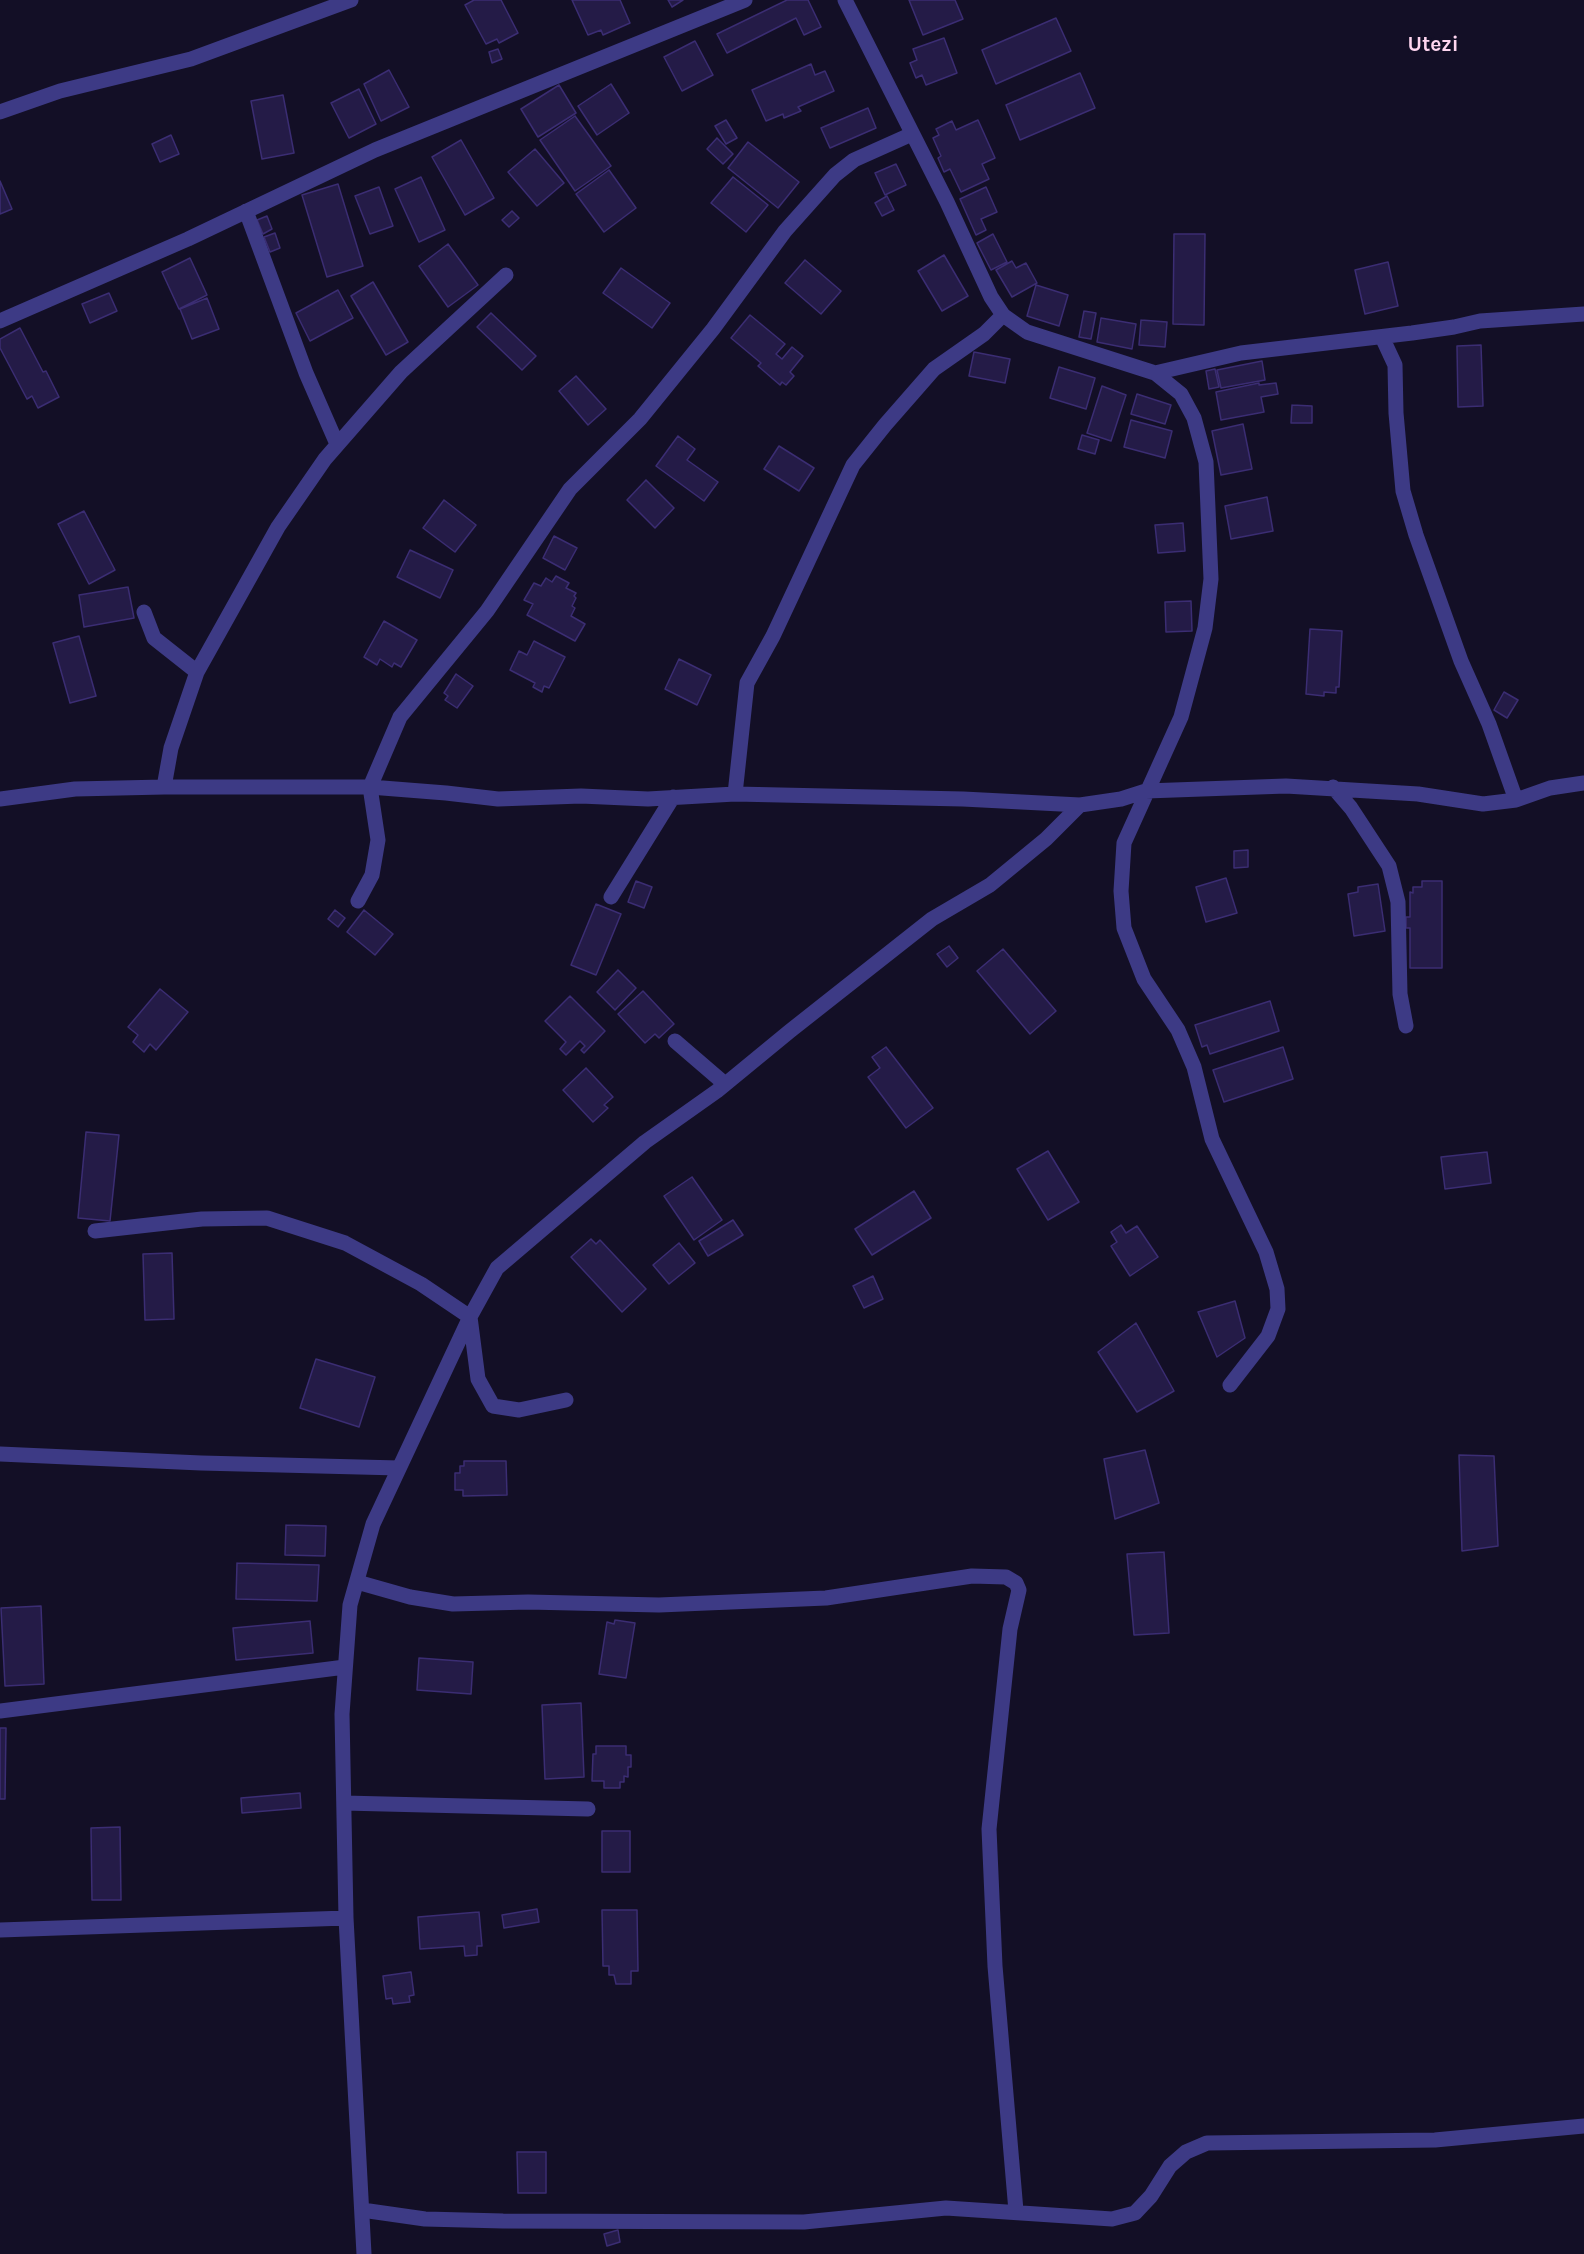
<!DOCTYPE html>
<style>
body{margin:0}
canvas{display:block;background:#130f26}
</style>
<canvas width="1584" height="2254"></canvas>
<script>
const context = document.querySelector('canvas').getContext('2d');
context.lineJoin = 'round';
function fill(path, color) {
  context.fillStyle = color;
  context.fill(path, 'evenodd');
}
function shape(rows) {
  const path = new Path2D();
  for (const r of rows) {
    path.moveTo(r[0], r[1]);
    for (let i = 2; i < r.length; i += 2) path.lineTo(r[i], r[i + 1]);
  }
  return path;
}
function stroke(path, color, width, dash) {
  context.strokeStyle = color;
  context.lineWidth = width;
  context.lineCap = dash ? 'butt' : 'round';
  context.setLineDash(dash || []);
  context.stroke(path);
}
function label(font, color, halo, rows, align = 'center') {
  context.font = font + ' Karla,sans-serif';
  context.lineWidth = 5;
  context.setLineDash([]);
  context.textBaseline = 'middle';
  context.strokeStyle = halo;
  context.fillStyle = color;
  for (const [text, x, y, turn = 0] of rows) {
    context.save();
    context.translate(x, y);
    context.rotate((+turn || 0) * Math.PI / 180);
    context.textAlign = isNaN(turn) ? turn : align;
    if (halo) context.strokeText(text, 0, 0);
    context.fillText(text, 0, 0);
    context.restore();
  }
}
const building = shape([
 [474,0,501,0,518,33,499,43,497,39,486,44,465,5,474,0],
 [572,0,620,0,630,23,603,35,601,30,588,35,572,0],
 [668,0,683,0,672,7,668,0],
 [787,0,808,0,821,27,804,35,796,18,727,53,717,34,787,0],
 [909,0,955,0,963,19,923,35,909,0],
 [1056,18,1071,51,996,84,982,50,1056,18],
 [944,38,957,73,926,85,922,75,916,78,910,63,917,60,913,49,944,38],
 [695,41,713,75,682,91,664,57,695,41],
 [498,49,502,59,492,63,489,52,498,49],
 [811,64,815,75,825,71,834,91,798,107,801,111,784,118,783,114,766,121,752,90,811,64],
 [389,70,409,107,381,121,364,84,389,70],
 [1080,73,1095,108,1020,140,1006,105,1080,73],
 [611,84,629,113,597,135,578,106,611,84],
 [559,85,576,113,538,137,521,109,559,85],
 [359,89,376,124,349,138,331,103,359,89],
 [283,95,294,153,262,159,251,101,283,95],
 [868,108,876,128,830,148,821,128,868,108],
 [575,116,611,166,575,191,540,140,575,116],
 [726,120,737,138,726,144,715,126,726,120],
 [978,120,995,158,982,164,989,179,961,192,950,169,944,172,938,158,941,156,933,138,939,135,936,129,952,121,956,130,978,120],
 [171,135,179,154,160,162,152,144,171,135],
 [717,138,733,154,723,164,707,149,717,138],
 [461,140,494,198,465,215,432,157,461,140],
 [748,142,799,182,778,208,728,168,748,142],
 [535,149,564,183,537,206,508,172,535,149],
 [896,164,906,185,885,195,875,173,896,164],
 [609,170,636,208,604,232,576,194,609,170],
 [421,177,445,230,419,242,395,189,421,177],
 [733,177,768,205,746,232,711,203,733,177],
 [0,181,12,209,0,214,0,181],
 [338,184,363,266,327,277,302,195,338,184],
 [379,187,393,226,370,234,355,196,379,187],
 [986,187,997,212,981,219,986,230,976,235,960,199,986,187],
 [887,196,894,210,882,216,875,203,887,196],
 [512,211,519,218,509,227,502,220,512,211],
 [267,216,272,229,263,234,257,220,267,216],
 [275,233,280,248,270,252,264,237,275,233],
 [993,234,1007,262,991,270,977,243,993,234],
 [1174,234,1205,234,1204,325,1173,324,1174,234],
 [448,244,478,285,448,307,419,266,448,244],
 [944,255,968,296,942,311,918,271,944,255],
 [190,258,207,295,179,309,162,272,190,258],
 [805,260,841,291,821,314,785,283,805,260],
 [1012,261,1016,268,1026,263,1037,283,1012,297,996,270,1012,261],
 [1388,262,1398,306,1365,314,1355,270,1388,262],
 [621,268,670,303,652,328,603,293,621,268],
 [373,282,408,342,386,355,351,296,373,282],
 [1036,285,1068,295,1059,326,1027,316,1036,285],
 [338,290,353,318,310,341,296,313,338,290],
 [109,293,117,311,90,323,82,304,109,293],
 [207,298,219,329,192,339,180,309,207,298],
 [1084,311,1096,313,1091,339,1079,337,1084,311],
 [491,313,536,356,522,370,477,327,491,313],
 [750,315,785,344,776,354,782,359,792,347,803,356,790,372,794,376,786,385,782,382,780,385,758,366,761,363,731,338,750,315],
 [1101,318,1136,324,1132,349,1097,342,1101,318],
 [1141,320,1167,322,1165,347,1139,345,1141,320],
 [20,328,43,372,46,371,59,397,38,408,32,396,27,399,0,348,0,339,20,328],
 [1481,345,1483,406,1458,407,1457,346,1481,345],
 [974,352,1010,359,1005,383,969,376,974,352],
 [1262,361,1265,380,1221,388,1217,370,1262,361],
 [1059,367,1095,378,1086,409,1050,398,1059,367],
 [1215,369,1219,387,1209,389,1206,371,1215,369],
 [576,376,606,409,588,425,559,391,576,376],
 [1259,383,1259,385,1276,383,1278,394,1261,397,1264,412,1221,420,1216,392,1259,383],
 [1102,386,1126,395,1111,441,1087,433,1102,386],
 [1137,394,1171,405,1165,424,1131,414,1137,394],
 [1292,405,1312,406,1312,423,1291,423,1292,405],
 [1131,420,1172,431,1165,458,1124,447,1131,420],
 [1243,424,1252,469,1221,475,1212,431,1243,424],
 [1082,435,1099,440,1095,454,1078,449,1082,435],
 [678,436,695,449,687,460,718,482,704,501,656,466,678,436],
 [779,446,814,468,799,491,764,469,779,446],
 [646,480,674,508,655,528,627,500,646,480],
 [1267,497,1273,531,1231,539,1225,506,1267,497],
 [444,500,476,525,455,552,423,528,444,500],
 [84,511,115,570,89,584,58,524,84,511],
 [1183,523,1185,551,1158,553,1155,525,1183,523],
 [554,536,577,548,565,570,543,558,554,536],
 [410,550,453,570,440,598,397,577,410,550],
 [556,576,569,583,566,588,576,593,574,596,576,598,572,606,575,608,571,616,585,624,575,641,527,615,533,604,524,600,534,583,541,586,546,578,552,582,556,576],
 [128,587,134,618,84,627,79,595,128,587],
 [1191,601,1192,631,1166,632,1165,602,1191,601],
 [384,621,417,640,401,667,394,663,392,667,380,659,377,665,364,657,384,621],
 [1310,629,1342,631,1339,687,1336,687,1336,693,1324,692,1324,696,1306,694,1310,629],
 [79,636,96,696,70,703,53,643,79,636],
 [534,641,565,657,549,688,544,686,542,692,533,687,535,683,510,670,519,651,527,655,534,641],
 [679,659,711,675,697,705,665,689,679,659],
 [456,674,473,686,457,708,445,700,448,696,444,693,456,674],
 [1504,692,1518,700,1507,718,1494,710,1504,692],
 [1248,850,1248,867,1234,868,1234,851,1248,850],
 [1226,878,1237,913,1206,922,1196,887,1226,878],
 [636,881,652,887,644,908,628,902,636,881],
 [1422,881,1442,881,1442,968,1410,968,1410,928,1406,928,1406,917,1410,917,1410,892,1413,893,1413,887,1422,887,1422,881],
 [1378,884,1385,931,1354,936,1348,894,1358,892,1358,887,1378,884],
 [596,904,621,914,596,975,571,965,596,904],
 [335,910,345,918,338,927,328,919,335,910],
 [364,910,393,934,375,955,347,932,364,910],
 [949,946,958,958,947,967,937,954,949,946],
 [1003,949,1056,1011,1030,1034,977,971,1003,949],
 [618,970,636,988,615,1010,597,992,618,970],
 [160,989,188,1012,156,1050,150,1044,144,1052,133,1042,138,1035,128,1027,160,989],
 [643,991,674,1024,659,1038,655,1034,645,1043,618,1014,643,991],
 [570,996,605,1031,584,1053,581,1050,585,1046,580,1041,566,1055,560,1049,566,1042,545,1021,570,996],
 [1270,1001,1279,1031,1210,1054,1207,1045,1202,1047,1195,1025,1270,1001],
 [886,1047,933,1108,906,1128,868,1077,880,1068,872,1057,886,1047],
 [1283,1047,1293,1079,1224,1102,1213,1070,1283,1047],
 [586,1068,613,1097,604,1105,608,1108,593,1122,563,1090,586,1068],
 [86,1132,119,1135,110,1221,78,1218,86,1132],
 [1048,1151,1079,1202,1048,1220,1017,1169,1048,1151],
 [1487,1152,1491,1183,1445,1189,1441,1157,1487,1152],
 [692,1177,722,1220,694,1240,664,1196,692,1177],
 [914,1191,931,1218,872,1255,855,1229,914,1191],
 [733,1220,743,1235,708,1256,699,1241,733,1220],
 [1121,1225,1126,1233,1137,1226,1158,1257,1130,1276,1111,1246,1117,1242,1111,1232,1121,1225],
 [591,1239,596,1244,600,1240,646,1289,622,1312,571,1257,591,1239],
 [679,1243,695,1263,669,1284,653,1265,679,1243],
 [172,1253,174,1319,145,1320,143,1254,172,1253],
 [873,1276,883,1299,864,1308,853,1286,873,1276],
 [1235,1301,1245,1338,1217,1357,1198,1312,1235,1301],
 [1136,1323,1174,1391,1137,1412,1098,1352,1136,1323],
 [316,1359,375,1377,359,1427,300,1408,316,1359],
 [1145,1450,1159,1503,1115,1519,1104,1459,1145,1450],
 [1459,1455,1494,1456,1498,1546,1462,1551,1459,1455],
 [464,1461,506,1461,507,1495,463,1496,463,1490,455,1490,455,1473,460,1473,460,1466,464,1466,464,1461],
 [286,1525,326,1526,325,1556,285,1555,286,1525],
 [1164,1552,1169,1633,1134,1635,1127,1554,1164,1552],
 [237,1563,319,1565,317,1601,236,1599,237,1563],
 [41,1606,44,1684,5,1686,1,1608,41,1606],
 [615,1620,635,1623,626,1678,599,1674,607,1622,614,1624,615,1620],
 [310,1621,313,1653,236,1660,233,1628,310,1621],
 [419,1658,473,1662,471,1694,417,1690,419,1658],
 [581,1703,584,1777,545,1779,542,1705,581,1703],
 [0,1728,6,1728,5,1799,0,1799,0,1728],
 [596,1746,626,1746,626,1755,631,1755,631,1767,628,1767,628,1777,624,1776,624,1782,620,1782,620,1788,604,1788,604,1781,592,1781,593,1754,596,1754,596,1746],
 [300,1793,301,1808,242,1813,241,1798,300,1793],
 [120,1827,121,1900,92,1900,91,1828,120,1827],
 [602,1831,630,1831,630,1872,602,1872,602,1831],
 [537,1909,539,1922,504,1928,502,1915,537,1909],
 [602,1910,637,1910,638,1971,631,1971,631,1984,616,1984,614,1975,609,1975,609,1966,603,1966,602,1910],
 [479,1912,482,1946,477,1946,477,1955,465,1956,464,1946,420,1949,418,1917,479,1912],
 [411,1972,414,1995,409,1996,410,2002,393,2004,392,1998,386,1999,383,1976,411,1972],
 [517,2152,546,2152,546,2193,518,2193,517,2152],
 [618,2230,620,2242,607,2246,604,2234,618,2230]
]);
fill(building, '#241b47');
stroke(building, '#3b2d73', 1.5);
stroke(shape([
 [845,0,947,202,991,297,1003,315,1027,332,1155,373,1181,394,1194,418,1206,462,1211,579,1205,628,1181,717,1124,843,1121,891,1124,928,1144,979,1178,1030,1194,1067,1212,1139,1266,1252,1277,1289,1278,1309,1268,1336,1230,1385],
 [0,112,60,91,191,59,351,0],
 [246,211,306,373,337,444],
 [0,321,188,239,375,150,745,0],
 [1382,337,1395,365,1396,413,1403,491,1416,535,1461,661,1489,724,1516,800],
 [1155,373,1241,353,1412,333,1454,327,1480,321,1584,314],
 [144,612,154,638,197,672],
 [164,787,171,748,197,672,278,527,325,459,401,372,506,275],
 [1333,787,1351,808,1389,866,1398,902,1400,994,1406,1026],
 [735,794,747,683,773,636,853,465,885,425,934,369,984,334,1003,315],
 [0,799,75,789,164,787,370,787,446,793,498,799,581,796,648,799,735,794,963,799,1080,805,1121,799,1146,791,1286,786,1418,794,1483,804,1516,800,1550,788,1584,783],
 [611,897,673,797],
 [358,901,372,875,378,840,370,787,400,717,487,611,570,489,640,419,713,329,785,231,835,175,854,160,912,134],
 [675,1041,725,1084],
 [95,1231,202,1219,267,1218,345,1243,421,1284,470,1317,478,1379,493,1406,519,1410,566,1400],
 [0,1454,201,1463,399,1468],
 [357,1582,410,1597,453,1604,528,1602,659,1605,826,1598,972,1576,1006,1577,1016,1583,1019,1590,1010,1629,989,1829,995,1966,1016,2211],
 [0,1711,345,1667],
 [344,1803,588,1809],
 [0,1930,346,1918],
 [362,2210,425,2219,503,2221,804,2222,946,2208,1112,2219,1135,2213,1151,2196,1170,2166,1186,2152,1207,2143,1435,2140,1584,2126],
 [364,2254,346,1918,342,1714,350,1605,373,1524,470,1317,497,1268,645,1142,717,1091,790,1031,932,919,990,885,1046,839,1080,805]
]), '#3d3a85', 15);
label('bold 21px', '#ffd6f0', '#130f26', [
 ["Utezi",1433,45]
]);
</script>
